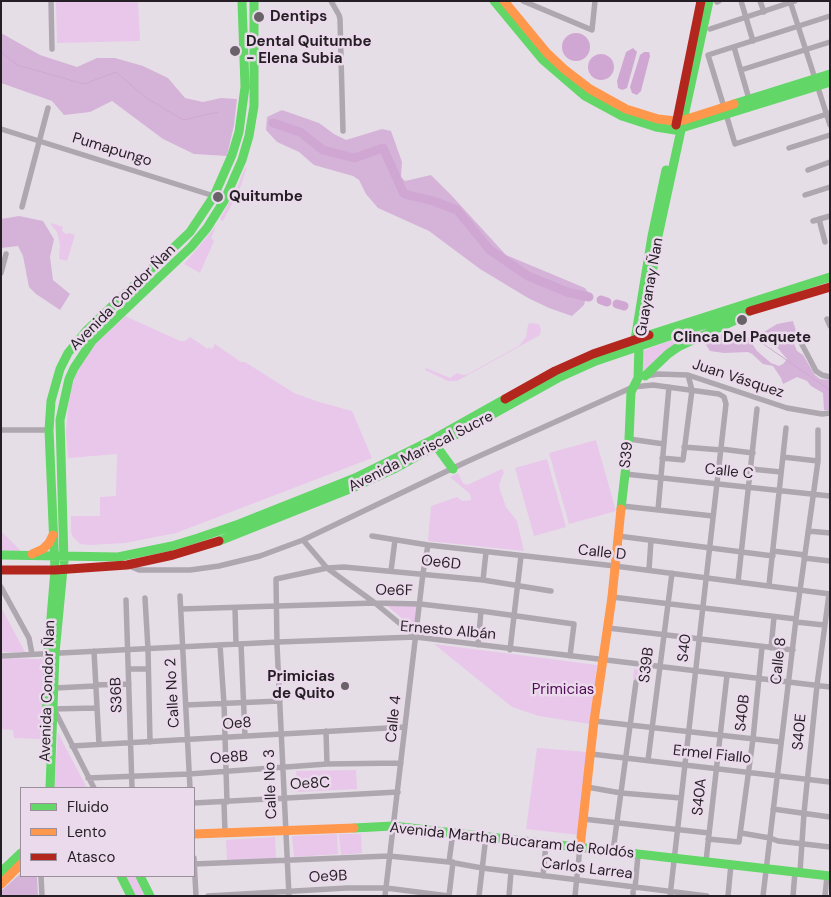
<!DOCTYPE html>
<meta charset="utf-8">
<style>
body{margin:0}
#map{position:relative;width:831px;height:897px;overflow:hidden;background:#e6dee7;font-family:"DM Sans",sans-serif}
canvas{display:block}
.frame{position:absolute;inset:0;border:2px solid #251f25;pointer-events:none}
.legend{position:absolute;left:20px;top:787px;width:175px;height:90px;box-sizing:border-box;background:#eadaeb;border:1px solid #9b8f9c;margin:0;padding:6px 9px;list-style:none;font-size:15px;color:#251f25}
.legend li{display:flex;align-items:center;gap:10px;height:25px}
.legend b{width:25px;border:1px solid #9b8f9c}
</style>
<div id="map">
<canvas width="831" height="897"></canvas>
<div class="frame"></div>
<ul class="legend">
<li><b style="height:6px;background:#63d668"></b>Fluido</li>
<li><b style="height:6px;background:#ff974d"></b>Lento</li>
<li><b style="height:6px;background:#b3261e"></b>Atasco</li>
</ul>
</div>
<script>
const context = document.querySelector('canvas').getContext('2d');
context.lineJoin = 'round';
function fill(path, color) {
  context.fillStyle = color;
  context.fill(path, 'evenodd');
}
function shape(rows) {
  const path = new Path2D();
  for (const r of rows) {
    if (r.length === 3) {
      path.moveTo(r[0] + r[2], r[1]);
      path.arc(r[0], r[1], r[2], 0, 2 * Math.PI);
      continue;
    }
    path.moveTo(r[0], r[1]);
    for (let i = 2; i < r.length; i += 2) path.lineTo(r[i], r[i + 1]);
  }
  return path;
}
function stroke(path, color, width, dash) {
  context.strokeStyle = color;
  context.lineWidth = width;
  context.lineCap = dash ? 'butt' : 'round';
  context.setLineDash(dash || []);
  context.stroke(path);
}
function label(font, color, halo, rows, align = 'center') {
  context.font = font + ' "DM Sans",sans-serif';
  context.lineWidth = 5;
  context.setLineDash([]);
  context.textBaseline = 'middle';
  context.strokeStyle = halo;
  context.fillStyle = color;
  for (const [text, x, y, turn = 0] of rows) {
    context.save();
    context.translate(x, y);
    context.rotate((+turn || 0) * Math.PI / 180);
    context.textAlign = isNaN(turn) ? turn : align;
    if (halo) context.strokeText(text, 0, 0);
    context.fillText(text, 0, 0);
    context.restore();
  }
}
fill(shape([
 [56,1,138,1,140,41,57,43],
 [247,167,240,188,223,221,220,219,237,188,245,168],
 [52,223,63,227,62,231,66,234,69,233,75,235,67,261,59,259,60,245,57,232,51,225],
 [216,226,211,238,214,241,200,273,184,264],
 [125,316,180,341,185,341,190,337,208,349,209,347,212,349,215,344,241,362,245,362,294,393,319,402,352,411,372,458,176,533,125,543,90,545,80,544,73,537,71,532,71,516,100,516,100,497,116,496,117,454,68,458,66,433,69,396,76,373,93,346],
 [530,323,539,324,541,329,540,335,457,381,448,381,425,370,426,368,450,378,457,373,463,375,468,374,520,345,526,337,528,325],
 [716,323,695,337,640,376,643,351],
 [596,440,616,511,569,524,549,453],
 [547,459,566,527,534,536,515,468],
 [502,469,504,472,499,485,500,490,506,507,517,521,524,551,428,541,431,506,457,497,462,501,471,500,470,494,450,477,458,473,463,483,467,485],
 [1,531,23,553,1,554],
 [385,604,418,606,416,630],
 [1,607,25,652,1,652],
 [434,644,597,665,590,724,539,716,512,707],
 [1,658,45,659,41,739,14,738,13,730,1,729],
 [634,669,647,671,646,680,633,679],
 [58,733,87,788,54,788],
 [537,748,588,752,579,835,526,829],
 [356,770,357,789,297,792,296,771],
 [337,834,338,854,294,857,292,836],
 [339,834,361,834,362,853,341,855],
 [275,837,276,859,227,861,226,840],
 [124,876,136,876,147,896,135,896]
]), '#e8c7ea');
fill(shape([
 [1,33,40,55,77,67,97,58,115,58,143,66,168,78,185,98,203,102,221,98,237,99,234,125,227,156,194,154,163,139,112,101,90,112,64,115,52,101,1,83],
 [282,110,319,123,334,134,346,140,382,129,391,131,402,162,401,177,405,181,431,175,452,196,506,255,585,288,588,292,584,305,572,316,549,308,528,298,480,269,429,231,378,208,366,194,359,180,353,176,314,165,299,152,277,142,266,130,267,117],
 [19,216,43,221,54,239,50,257,53,280,70,294,60,310,36,294,29,287,23,256,18,246,1,248,1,219],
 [793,321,796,331,791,336,797,351,803,355,815,375,820,379,830,380,830,410,824,410,823,393,811,386,807,381,797,377,783,384,781,378,773,366,763,364,752,354,748,352,724,353,710,351,702,339,715,333,719,335,747,336,757,351,771,363,779,366,783,364,787,359,764,332,777,324],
 [21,873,21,876,37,876,38,896,1,896,1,891]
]), '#d5b3d8');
fill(shape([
 [576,47,14],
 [633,48,637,52,627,88,622,90,618,88,617,81,626,52],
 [644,52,649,52,650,56,641,91,637,95,632,93,630,87,640,55],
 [601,67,13]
]), '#d0a7d3');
stroke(shape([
 [1,52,17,65,84,84,116,72,145,97,183,120,218,112],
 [716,337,756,339,830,390]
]), '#d0a7d3', 1);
stroke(shape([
 [273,123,300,132,323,150,354,158,383,148,404,194,433,201,457,210,490,250,528,276,567,292,589,297],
 [601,300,607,302],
 [617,304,624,306]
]), '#d0a7d3', 9);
stroke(shape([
 [51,1,52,49],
 [331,1,339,15,340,19,343,131],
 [523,1,592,30,595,1],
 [741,1,753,41],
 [760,1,764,12],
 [790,1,830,125],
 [717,2,719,1],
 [710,29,795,1],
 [734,47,749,99],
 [741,70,830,42],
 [724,107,708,55,830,16],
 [726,114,735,144,830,113],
 [1,129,214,196],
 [789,148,830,135],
 [808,170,830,162],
 [805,195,830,187],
 [22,207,48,108],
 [819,219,825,242],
 [813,221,830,216],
 [1,273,6,254],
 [827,319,830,326],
 [797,335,816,371,822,375,830,377],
 [646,376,658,374,688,375,787,408,822,414,830,413],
 [1,430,49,430],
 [629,439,664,444],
 [684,447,721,450],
 [721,449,753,453],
 [783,457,818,461],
 [662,458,683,460,692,390,688,375],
 [751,469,781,472],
 [625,474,830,496],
 [622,506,713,516],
 [658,510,669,387],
 [808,531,830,533],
 [372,536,428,545,615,566,830,594],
 [618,536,773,556],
 [303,540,327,568,375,603,416,637],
 [773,551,805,555],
 [804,558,830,561],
 [127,565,139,570,190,570,219,566,260,556,303,540,466,462,633,387,653,385,719,394,724,397,726,404,670,896],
 [649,570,651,540],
 [391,571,395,540],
 [483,580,486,552],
 [738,582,757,409],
 [769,585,786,428],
 [1,587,29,638,32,654],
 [180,596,190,788],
 [612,597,796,619],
 [145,598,148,649,150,742],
 [126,600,132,788],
 [235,608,236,644],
 [181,609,375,603,420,604,481,611,574,624,570,656],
 [796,622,824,625],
 [608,628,793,650],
 [241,644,245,736],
 [220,645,224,704,227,802],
 [478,645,481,611],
 [771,648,774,617],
 [510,650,521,556],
 [94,651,99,744],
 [1,656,278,642,416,637,830,687],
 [129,669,148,669],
 [95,685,129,684],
 [55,688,95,686],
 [186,705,280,701],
 [52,709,96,708],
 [55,711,94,788],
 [594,721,781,742],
 [326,731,327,764],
 [72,746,405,727],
 [591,754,830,782],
 [648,760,672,573],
 [88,778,189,774,327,764,401,763],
 [587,787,621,793,681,798],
 [194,803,398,792],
 [224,803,225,832],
 [773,809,830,817],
 [583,819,709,833],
 [741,833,770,838,778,841,830,847],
 [708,839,739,842,753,739,762,647],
 [613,851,636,682],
 [194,858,196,896],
 [706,861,727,675],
 [449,862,453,832],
 [194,864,389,856,449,862,482,868,707,896],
 [800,872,804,813,817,685,829,594],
 [41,876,42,896],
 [543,876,546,843],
 [635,888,638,855],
 [208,896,347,888,386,888,449,896],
 [289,896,277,645,276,579,327,568,344,567,483,580,551,591],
 [385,896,423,573,428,545],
 [449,896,453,862],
 [479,896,486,836],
 [509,896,511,872],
 [575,896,580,847],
 [633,896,633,892],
 [728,896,731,864],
 [763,896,796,619,818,461,818,430],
 [793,896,795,872],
 [825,896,827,876]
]), '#afa7b0', 5.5);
stroke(shape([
 [494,1,542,59,585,96,622,116,656,127,675,130,830,82],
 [734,104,830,74],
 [649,335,830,277],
 [639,346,635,340,652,236,666,170],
 [645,376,668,354,678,347,738,319],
 [434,443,453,469],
 [621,509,629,439,631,392,638,378,639,346,642,338,658,236,709,1],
 [219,541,357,486,394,469,558,378,596,361,690,329,750,311],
 [1,555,118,557,172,546,198,538,239,524,355,478,432,440,505,399],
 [64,562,60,420,69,379,74,368,92,341,191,247,207,228,224,201,242,160,249,136,254,106,254,1],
 [55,570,49,430,51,401,60,369,68,353,86,331,190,232,214,196,232,155,239,132,245,87,242,1],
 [46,742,48,653,55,570],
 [50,788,55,653,63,569],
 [354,828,393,826,830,876],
 [1,872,21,853],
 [121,876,131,896],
 [140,876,150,896]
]), '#63d668', 9);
stroke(shape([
 [504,1,547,53,564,69,590,89,626,109,658,119,676,121,684,120,734,104],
 [32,554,43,549,49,543,53,535],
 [194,834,354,828],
 [580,847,594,721,612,597,621,509],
 [1,884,21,864]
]), '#ff974d', 9);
stroke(shape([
 [676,125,701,1],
 [750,311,830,287],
 [505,399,555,371,593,354,649,335],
 [1,570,55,570,127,565,173,555,219,541]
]), '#b3261e', 9);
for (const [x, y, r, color] of [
 [259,17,6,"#696269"],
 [235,51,6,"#696269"],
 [218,197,6,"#696269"],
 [742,320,6,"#696269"],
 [345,686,5,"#696269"]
]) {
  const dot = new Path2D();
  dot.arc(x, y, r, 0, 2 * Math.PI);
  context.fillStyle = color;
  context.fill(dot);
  stroke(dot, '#eadaeb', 2);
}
label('bold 15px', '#251f25', '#eadaeb', [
 ["Dentips",270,17],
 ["Dental Quitumbe",246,42],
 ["- Elena Subia",246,59],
 ["Quitumbe",229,197],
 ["Clinca Del Paquete",742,338,"center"],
 ["Primicias",335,677,"right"],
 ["de Quito",335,694,"right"]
], 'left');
label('15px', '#251f25', '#eadaeb', [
 ["Pumapungo",112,150,17],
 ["Guayanay Ñan",650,287,-80],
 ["Avenida Condor Ñan",123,298,-45],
 ["Juan Vásquez",738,379,18],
 ["Avenida Mariscal Sucre",421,452,-27],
 ["S39",627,455,-84],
 ["Calle C",729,472,6],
 ["Calle D",602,553,6],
 ["Oe6D",441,563,6],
 ["Oe6F",394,591,1],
 ["Ernesto Albán",448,631,5],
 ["S40",685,648,-83],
 ["Calle 8",779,661,-84],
 ["S39B",647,665,-83],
 ["Avenida Condor Ñan",48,691,-88],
 ["Calle No 2",173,693,-93],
 ["S36B",117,695,-92],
 ["S40B",743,713,-84],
 ["Calle 4",394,719,-84],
 ["Oe8",237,724,-4],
 ["S40E",800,732,-85],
 ["Ermel Fiallo",712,755,6],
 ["Oe8B",229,758,-4],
 ["Calle No 3",271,784,-92],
 ["Oe8C",310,784,-3],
 ["S40A",700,797,-84],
 ["Avenida Martha Bucaram de Roldós",512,841,6],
 ["Carlos Larrea",587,869,7],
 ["Oe9B",328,877,-3]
]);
label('15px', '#500c57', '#eadaeb', [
 ["Primicias",563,690]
]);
</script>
